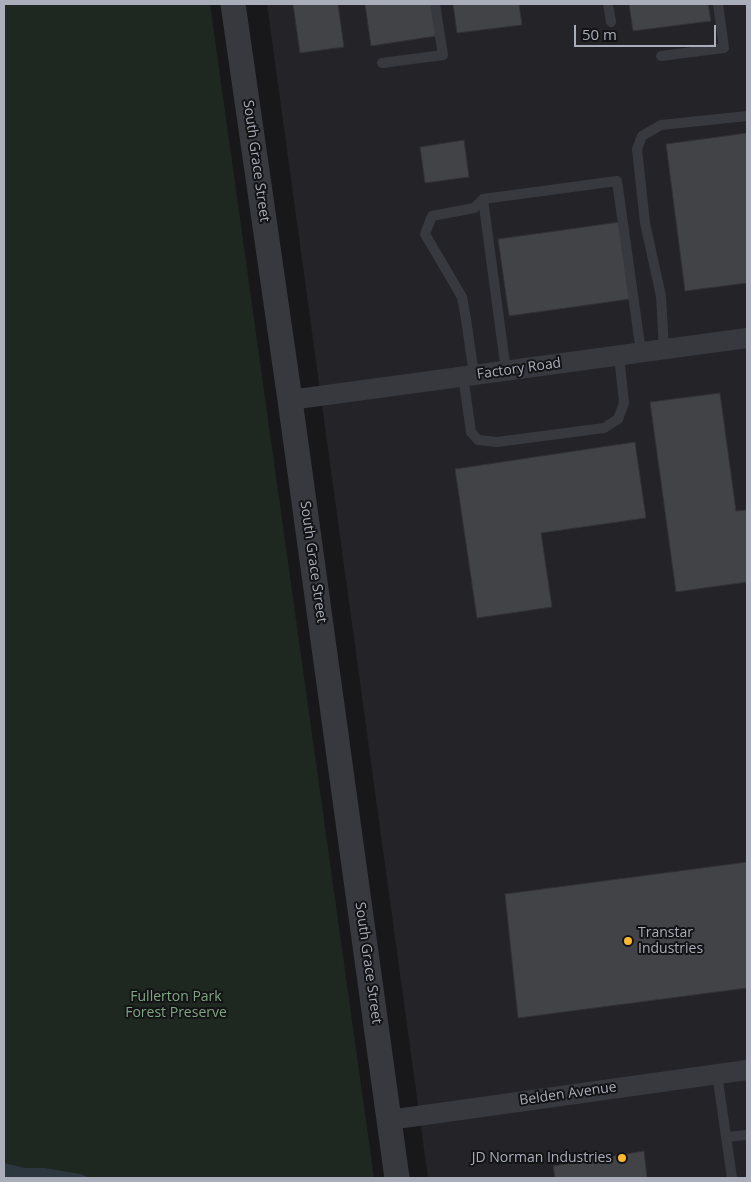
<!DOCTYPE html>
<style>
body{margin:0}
#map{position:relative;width:751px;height:1182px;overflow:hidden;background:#18181a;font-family:"Open Sans",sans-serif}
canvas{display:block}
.frame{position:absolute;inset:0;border:5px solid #a9aeba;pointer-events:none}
.scale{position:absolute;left:574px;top:25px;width:142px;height:22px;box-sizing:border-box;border:2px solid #a9aeba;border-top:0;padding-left:6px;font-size:15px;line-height:18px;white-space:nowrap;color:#a9aeba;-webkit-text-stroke:4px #131315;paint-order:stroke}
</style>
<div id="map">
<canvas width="751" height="1182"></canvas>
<div class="frame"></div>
<div class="scale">50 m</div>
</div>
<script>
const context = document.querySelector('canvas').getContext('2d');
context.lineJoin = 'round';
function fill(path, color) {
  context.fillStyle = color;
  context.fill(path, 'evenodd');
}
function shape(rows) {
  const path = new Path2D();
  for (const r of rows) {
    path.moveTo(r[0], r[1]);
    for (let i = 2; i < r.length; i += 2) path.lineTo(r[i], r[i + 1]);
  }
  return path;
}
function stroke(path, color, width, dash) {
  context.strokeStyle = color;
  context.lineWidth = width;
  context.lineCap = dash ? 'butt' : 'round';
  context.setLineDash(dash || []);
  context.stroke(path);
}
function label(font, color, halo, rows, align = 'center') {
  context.font = font + ' "Open Sans",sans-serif';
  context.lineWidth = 4;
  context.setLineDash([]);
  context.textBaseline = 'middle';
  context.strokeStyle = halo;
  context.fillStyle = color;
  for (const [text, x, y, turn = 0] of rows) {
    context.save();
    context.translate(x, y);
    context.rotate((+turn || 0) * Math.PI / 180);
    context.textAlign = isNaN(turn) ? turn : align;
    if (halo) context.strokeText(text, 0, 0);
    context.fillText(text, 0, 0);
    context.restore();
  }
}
fill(shape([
 [267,4,747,4,747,1178,428,1178]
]), '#242327');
fill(shape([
 [4,4,210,4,374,1178,4,1178]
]), '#1f2820');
fill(shape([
 [4,1163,25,1168,45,1168,80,1174,90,1178,4,1178]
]), '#2d373f');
const building = shape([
 [293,4,338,4,344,47,300,53,293,4],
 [365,4,432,4,436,36,371,46,365,4],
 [453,4,519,4,522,25,457,33,453,4],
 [629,4,708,4,711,21,633,31,629,4],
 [747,133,747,283,685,291,666,144,747,133],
 [464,140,469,177,425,183,420,147,464,140],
 [620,222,630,299,509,316,498,239,620,222],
 [720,393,736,511,747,510,747,582,676,592,650,402,720,393],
 [635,442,646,518,541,533,552,607,477,618,455,469,635,442],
 [747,862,747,988,518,1018,505,894,747,862],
 [644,1151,647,1178,555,1178,553,1166,644,1151]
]);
fill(building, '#424347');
stroke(building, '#323136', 1);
stroke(shape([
 [608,4,611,22],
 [661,56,724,48,718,4],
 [382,63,443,55,435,4],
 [664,349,661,296,645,223,637,149,642,136,661,125,747,116],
 [506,371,483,199,617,181,641,352],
 [474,375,466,319,462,297,425,234,432,216,474,208,483,199],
 [463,376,471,432,478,440,497,442,604,428,618,419,624,403,619,355],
 [717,1074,732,1178],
 [726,1137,747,1135]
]), '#38393f', 10);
stroke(shape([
 [290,400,747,338],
 [389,1120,747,1070]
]), '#38393f', 20);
stroke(shape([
 [233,4,290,400,397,1178]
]), '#38393f', 25);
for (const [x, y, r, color] of [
 [628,941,5,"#fdb92d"],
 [622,1158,5,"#fdb92d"]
]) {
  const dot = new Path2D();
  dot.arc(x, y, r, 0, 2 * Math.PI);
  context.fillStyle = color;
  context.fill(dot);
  stroke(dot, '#131315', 2);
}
label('14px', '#a9aeba', '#131315', [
 ["South Grace Street",256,161,82],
 ["Factory Road",519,369,-8],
 ["South Grace Street",313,562,82],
 ["South Grace Street",368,963,82],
 ["Belden Avenue",568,1094,-8]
]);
label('14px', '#a9aeba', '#131315', [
 ["Transtar",638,933],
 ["Industries",638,949],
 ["JD Norman Industries",612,1158,"right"]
], 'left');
label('14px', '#7fa682', '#131315', [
 ["Fullerton Park",176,997],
 ["Forest Preserve",176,1013]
]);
</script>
